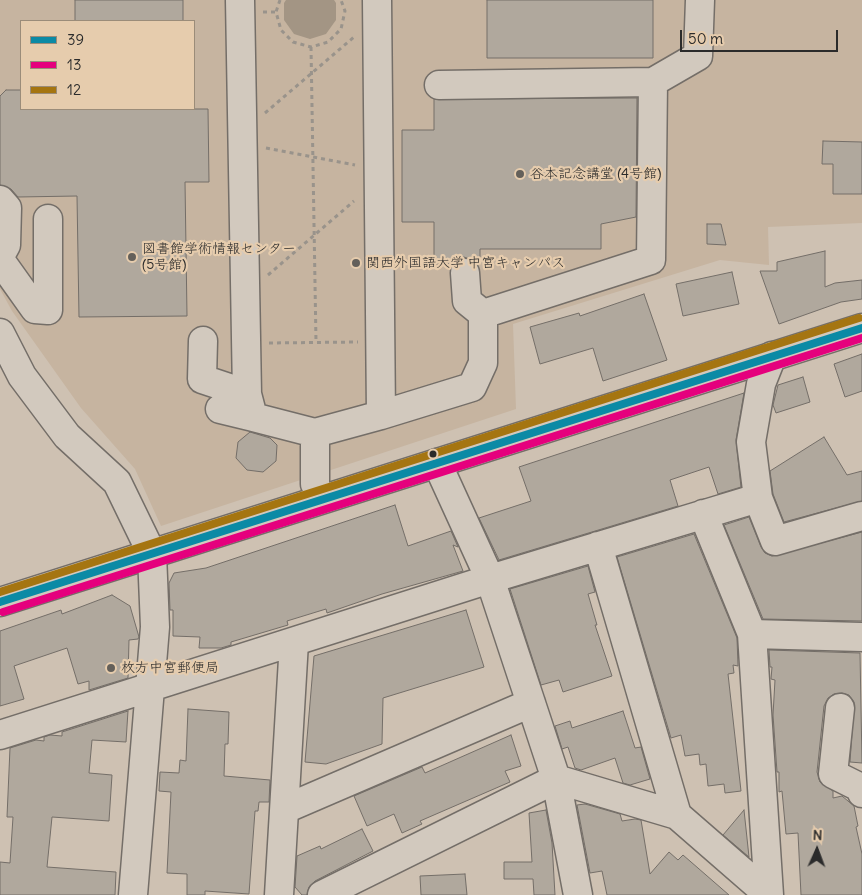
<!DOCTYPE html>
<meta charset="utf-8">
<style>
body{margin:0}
#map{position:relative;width:862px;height:895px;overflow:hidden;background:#cec1b2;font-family:Delius,sans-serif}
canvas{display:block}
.legend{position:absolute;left:20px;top:20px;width:175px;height:90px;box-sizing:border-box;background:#e6ccad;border:1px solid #9b8c79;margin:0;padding:6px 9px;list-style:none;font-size:15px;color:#2b2b2b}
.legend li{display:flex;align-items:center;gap:10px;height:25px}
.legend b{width:25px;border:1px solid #9b8c79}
.north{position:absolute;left:792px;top:825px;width:50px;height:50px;-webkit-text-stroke:4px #e6ccad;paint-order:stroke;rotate:2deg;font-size:14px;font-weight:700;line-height:20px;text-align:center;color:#2b2b2b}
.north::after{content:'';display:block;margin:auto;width:18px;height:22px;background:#2b2b2b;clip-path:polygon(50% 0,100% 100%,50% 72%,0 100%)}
.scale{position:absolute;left:680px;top:30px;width:158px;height:22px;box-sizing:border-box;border:2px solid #2b2b2b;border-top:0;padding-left:6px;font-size:15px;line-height:18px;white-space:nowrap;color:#2b2b2b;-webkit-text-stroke:4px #e6ccad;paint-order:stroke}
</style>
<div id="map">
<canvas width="862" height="895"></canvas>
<ul class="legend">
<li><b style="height:6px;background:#0b8aa5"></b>39</li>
<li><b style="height:6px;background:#e5007d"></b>13</li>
<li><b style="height:6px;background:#a57511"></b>12</li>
</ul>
<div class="north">N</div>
<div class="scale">50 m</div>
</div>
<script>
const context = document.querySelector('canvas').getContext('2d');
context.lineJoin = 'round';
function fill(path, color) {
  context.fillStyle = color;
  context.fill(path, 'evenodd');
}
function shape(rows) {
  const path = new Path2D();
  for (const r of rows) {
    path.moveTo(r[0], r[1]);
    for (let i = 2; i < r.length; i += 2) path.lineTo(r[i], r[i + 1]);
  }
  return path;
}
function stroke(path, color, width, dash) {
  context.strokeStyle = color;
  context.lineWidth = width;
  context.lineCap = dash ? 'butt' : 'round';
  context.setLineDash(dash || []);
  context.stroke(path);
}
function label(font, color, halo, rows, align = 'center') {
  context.font = font + ' Delius,"Klee One",sans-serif';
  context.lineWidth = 4.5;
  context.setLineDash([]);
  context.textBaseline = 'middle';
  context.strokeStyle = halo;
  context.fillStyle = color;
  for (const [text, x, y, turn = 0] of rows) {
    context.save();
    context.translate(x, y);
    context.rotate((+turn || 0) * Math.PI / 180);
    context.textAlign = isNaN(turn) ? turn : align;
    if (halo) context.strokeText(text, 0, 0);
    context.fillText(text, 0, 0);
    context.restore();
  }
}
fill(shape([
 [0,0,862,0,862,223,768,227,769,265,720,260,513,324,516,409,161,526,135,469,81,408,12,311,0,289],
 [21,21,194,21,194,109,21,109]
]), '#c6b4a0');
fill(shape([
 [286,0,334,0,336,3,336,20,326,34,310,39,294,34,284,20,284,3]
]), '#a39584');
const building = shape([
 [75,0,183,0,183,21,75,21,75,0],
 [487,0,653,0,653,58,487,58,487,0],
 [6,90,21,90,21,109,208,109,209,182,185,182,187,316,79,317,77,196,18,197,11,189,0,185,0,96,6,90],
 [637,98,636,217,601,224,601,249,480,249,480,264,464,257,457,260,453,264,434,264,434,222,402,222,402,130,434,130,434,99,637,98],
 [823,141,862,142,862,194,833,194,833,164,822,164,823,141],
 [707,224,721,224,726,245,707,244,707,224],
 [825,251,825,287,835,283,862,280,862,299,841,302,779,324,760,271,777,271,777,262,825,251],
 [732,272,739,304,683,316,676,284,732,272],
 [644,294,667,360,603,381,593,348,540,364,530,327,579,313,580,316,644,294],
 [862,354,862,391,845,397,834,364,862,354],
 [803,377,810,402,776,413,773,405,778,385,803,377],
 [744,393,736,440,741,487,718,494,709,467,670,480,678,506,499,560,479,518,531,501,519,467,744,393],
 [250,432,270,438,277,445,276,461,263,472,247,470,236,458,238,442,250,432],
 [824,437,847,475,862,471,862,501,784,522,773,494,770,471,824,437],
 [395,505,408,546,451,531,458,547,453,545,463,571,382,594,327,613,326,609,287,621,288,625,231,642,231,645,221,648,199,648,200,637,173,636,173,610,170,610,169,583,174,573,206,568,395,505],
 [749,517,761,547,765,553,772,556,862,532,862,621,763,619,724,525,749,517],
 [694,534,737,638,738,666,733,665,734,673,728,674,741,791,725,793,724,784,708,786,706,764,700,765,699,754,685,756,681,735,671,738,617,557,694,534],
 [588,566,595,592,588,594,597,625,595,625,612,676,563,692,559,680,541,685,510,589,588,566],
 [112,595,130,606,139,637,138,639,129,640,128,678,89,690,89,681,78,684,67,648,14,666,24,699,0,706,0,631,61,610,62,614,112,595],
 [466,610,484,667,383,698,382,744,326,764,305,762,314,656,466,610],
 [769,650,860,653,862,763,850,762,854,702,849,695,842,693,834,694,828,698,824,706,817,772,820,782,833,791,833,798,842,796,854,806,858,826,856,827,862,854,862,895,801,895,798,833,786,834,782,791,779,792,779,772,777,772,773,715,775,680,771,679,772,667,770,667,769,650],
 [188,709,229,712,228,744,225,744,224,776,270,780,269,802,259,802,258,811,255,811,249,894,205,891,205,895,187,895,187,874,167,873,171,792,159,791,160,772,179,773,180,760,186,761,188,709],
 [128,711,126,742,92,740,89,773,112,775,109,821,52,817,47,867,116,872,115,895,0,895,0,862,10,863,13,817,7,817,10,748,36,740,44,741,44,737,50,735,62,736,62,732,128,711],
 [623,711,635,748,641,747,650,779,630,785,623,783,615,758,581,770,575,768,568,747,562,749,555,726,570,721,572,728,623,711],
 [511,735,521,766,505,771,510,782,420,821,422,824,402,833,394,814,367,826,354,796,422,767,425,773,511,735],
 [585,804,620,814,622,821,635,819,641,820,650,874,669,852,678,860,683,855,729,895,607,895,602,871,590,873,577,805,585,804],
 [546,810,552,843,555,895,534,895,533,879,504,879,504,862,532,862,529,813,546,810],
 [744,810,749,857,723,835,744,810],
 [362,829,373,851,315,881,309,887,307,895,302,895,295,887,297,856,320,846,321,849,362,829],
 [465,874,467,895,421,895,420,876,465,874]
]);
fill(building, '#b0a89d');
stroke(building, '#746e68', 1);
const minor = shape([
 [240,0,247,394,253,417,315,433,381,415,377,0],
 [439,85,653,82],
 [0,200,7,208,6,245,0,256],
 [0,260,35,309,48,310,48,219],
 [465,273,467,301,483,314],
 [0,333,22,376,67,436,117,482,152,554,155,627,133,895],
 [203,341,202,379,247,394],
 [772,356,761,384,751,442,758,498,775,541,862,516],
 [220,409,253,417],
 [381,415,472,387,483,363,483,314,651,260,653,82,698,56,700,0],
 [437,463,490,579,556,779,578,895],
 [315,484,315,433],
 [703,514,752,634,769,895],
 [598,546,677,815],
 [752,634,862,637],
 [840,708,833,774,861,788,862,793],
 [0,735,490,579,758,498],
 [285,809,531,703],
 [279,895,294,642],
 [322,895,556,779,677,815,769,895]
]);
const major = shape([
 [0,602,862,328]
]);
stroke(minor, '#746e68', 31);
stroke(major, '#746e68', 31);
stroke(shape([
 [280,0,276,12,281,30,293,42,311,47,328,42,341,29,345,11,341,0],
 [263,12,276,12],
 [311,47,316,342],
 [265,113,354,37],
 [266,148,355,165],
 [268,275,354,201],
 [269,343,358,342]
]), '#99938b', 3, [4, 4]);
stroke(minor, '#d2c9be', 28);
stroke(major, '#d2c9be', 28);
stroke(shape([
 [0,602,862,328]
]), '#0b8aa5', 8);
stroke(shape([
 [3,612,862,338]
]), '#e5007d', 8);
stroke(shape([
 [0,592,859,318]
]), '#a57511', 8);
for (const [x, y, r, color] of [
 [520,174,5,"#64605a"],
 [132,257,5,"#64605a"],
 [356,263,5,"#64605a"],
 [433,454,4.5,"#2b2b2b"],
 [111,668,5,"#64605a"]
]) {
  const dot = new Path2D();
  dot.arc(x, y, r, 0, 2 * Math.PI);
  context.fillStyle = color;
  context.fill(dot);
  stroke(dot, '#e6ccad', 2);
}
label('14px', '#2b2b2b', '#e6ccad', [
 ["谷本記念講堂 (4号館)",530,174],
 ["図書館学術情報センター",142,249],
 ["(5号館)",142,265],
 ["関西外国語大学 中宮キャンパス",366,263],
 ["枚方中宮郵便局",121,668]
], 'left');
</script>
